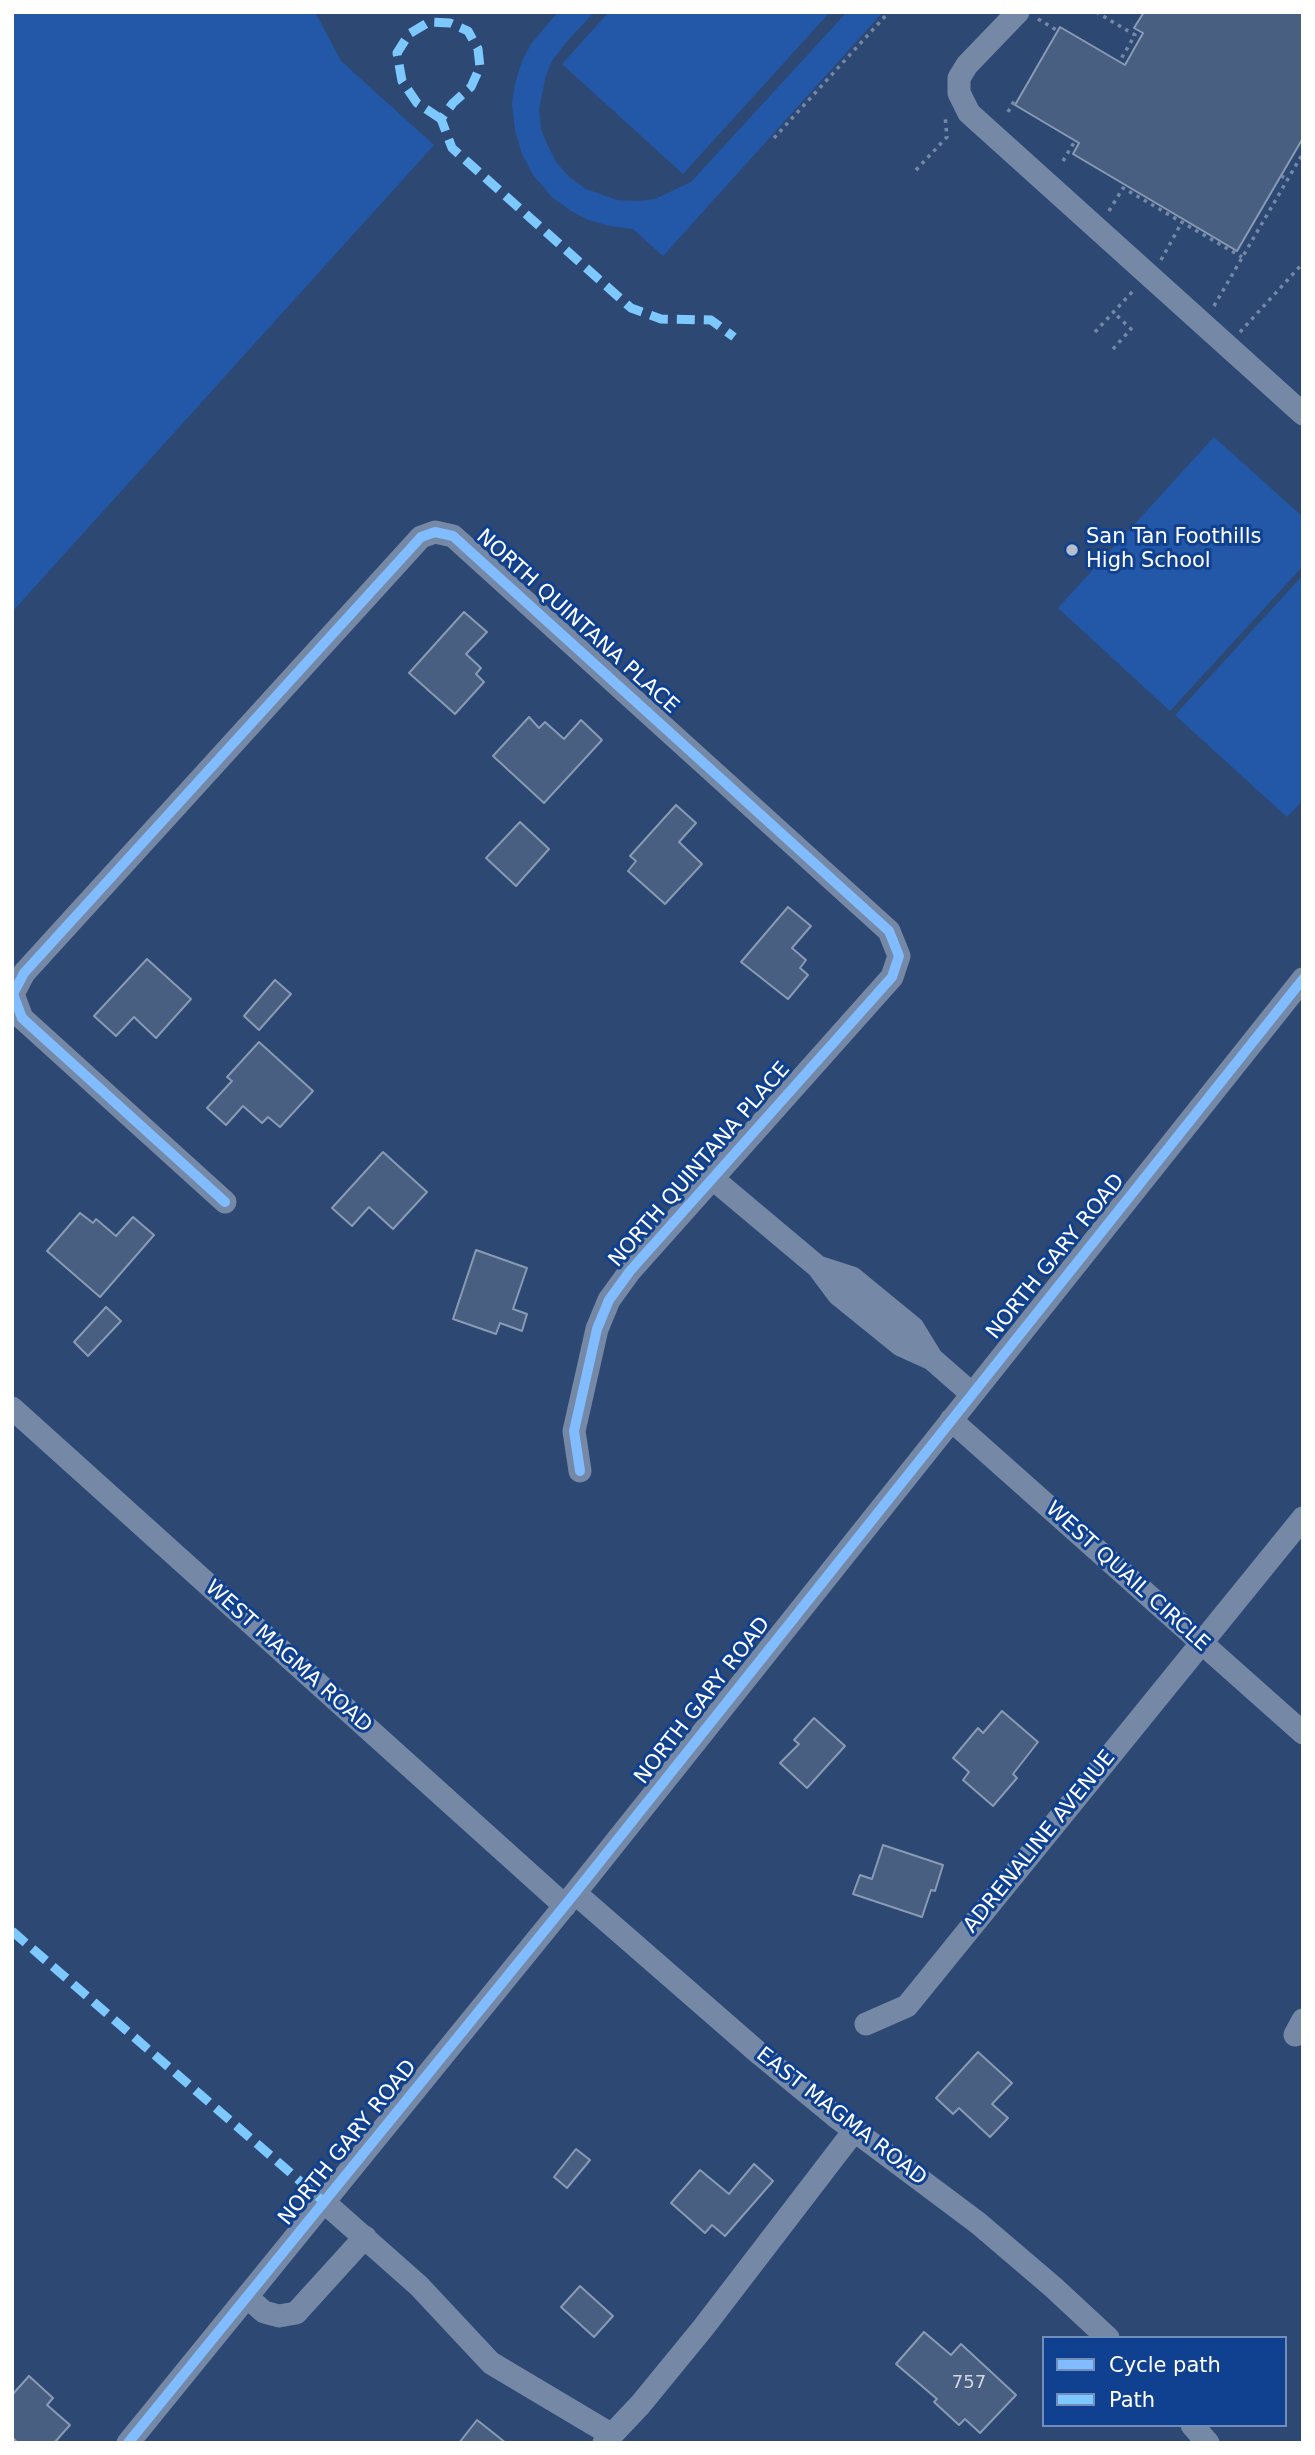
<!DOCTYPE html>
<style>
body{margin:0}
#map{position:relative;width:1315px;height:2455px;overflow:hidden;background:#2d4873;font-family:"DejaVu Sans",sans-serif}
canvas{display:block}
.frame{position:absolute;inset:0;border:14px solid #fff;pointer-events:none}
.legend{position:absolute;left:1042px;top:2336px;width:245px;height:91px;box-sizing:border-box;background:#104190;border:2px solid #708dbc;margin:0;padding:9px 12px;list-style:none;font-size:21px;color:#fff}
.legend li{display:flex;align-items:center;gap:14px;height:35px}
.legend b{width:35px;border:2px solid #708dbc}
</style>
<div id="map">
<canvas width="1315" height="2455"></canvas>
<div class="frame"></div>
<ul class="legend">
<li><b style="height:9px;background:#80bcff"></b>Cycle path</li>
<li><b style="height:9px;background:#7dc8fe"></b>Path</li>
</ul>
</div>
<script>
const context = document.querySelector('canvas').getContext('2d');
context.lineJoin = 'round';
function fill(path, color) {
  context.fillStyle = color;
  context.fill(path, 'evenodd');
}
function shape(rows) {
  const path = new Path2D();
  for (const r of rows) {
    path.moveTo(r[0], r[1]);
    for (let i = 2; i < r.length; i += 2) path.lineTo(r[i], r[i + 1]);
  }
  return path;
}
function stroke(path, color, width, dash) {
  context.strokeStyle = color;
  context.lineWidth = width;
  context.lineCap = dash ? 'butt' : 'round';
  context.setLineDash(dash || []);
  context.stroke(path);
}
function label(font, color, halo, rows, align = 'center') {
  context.font = font + ' "DejaVu Sans",sans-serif';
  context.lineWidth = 6;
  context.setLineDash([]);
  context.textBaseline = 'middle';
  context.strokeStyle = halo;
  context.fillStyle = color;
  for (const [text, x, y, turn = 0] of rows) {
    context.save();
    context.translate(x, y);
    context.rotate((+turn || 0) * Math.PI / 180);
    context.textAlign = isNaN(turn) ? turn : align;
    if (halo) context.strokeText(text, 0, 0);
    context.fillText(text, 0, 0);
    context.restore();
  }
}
fill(shape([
 [12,12,315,12,341,61,434,145,12,612],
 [558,12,594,12,564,45,552,61,546,75,539,109,541,129,547,144,556,162,570,178,586,189,617,200,637,201,655,199,691,182,847,12,883,12,663,256,633,229,610,226,589,220,571,211,552,197,533,175,522,154,515,130,512,104,515,84,522,61,531,44],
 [609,12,830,12,683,174,562,64],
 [1214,437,1303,517,1303,566,1170,711,1058,608],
 [1303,575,1303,800,1287,817,1175,715]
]), '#2358a8');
const building = shape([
 [1144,12,1303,12,1303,138,1237,251,1073,154,1079,143,1015,105,1060,27,1125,65,1143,33,1134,28,1144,12],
 [464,612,487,632,466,654,481,668,476,674,484,682,455,714,409,673,464,612],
 [529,717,539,728,545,722,564,739,581,720,602,740,544,803,493,756,529,717],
 [676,805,696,823,679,842,702,864,665,904,628,871,636,861,630,856,676,805],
 [520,822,549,849,516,886,486,858,520,822],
 [788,907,811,926,792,948,806,960,800,968,808,975,788,999,741,962,788,907],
 [147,959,191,999,156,1038,134,1017,116,1036,94,1016,147,959],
 [275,980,291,994,259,1030,244,1016,275,980],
 [259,1042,313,1091,280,1127,268,1117,262,1123,243,1106,226,1125,207,1108,232,1081,227,1077,259,1042],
 [383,1152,427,1192,393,1229,369,1207,352,1226,332,1208,383,1152],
 [80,1213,93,1223,96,1219,116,1236,133,1217,154,1235,100,1297,47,1251,80,1213],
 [476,1250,527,1268,513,1309,527,1314,522,1331,500,1323,496,1334,453,1319,476,1250],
 [106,1307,121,1321,88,1356,74,1342,106,1307],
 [1002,1711,1038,1742,1013,1774,1017,1778,993,1806,963,1780,969,1772,953,1758,978,1728,983,1733,1002,1711],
 [814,1718,845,1746,807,1788,780,1763,799,1744,794,1740,814,1718],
 [883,1845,943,1865,935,1891,931,1890,922,1917,853,1894,860,1875,872,1879,883,1845],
 [978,2052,1012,2083,992,2104,1008,2118,990,2137,959,2108,953,2114,936,2098,978,2052],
 [576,2149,590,2160,567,2188,554,2177,576,2149],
 [754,2164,773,2181,725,2236,712,2225,705,2233,671,2203,700,2170,729,2194,754,2164],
 [580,2286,613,2316,594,2337,561,2307,580,2286],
 [924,2332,951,2355,961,2344,1016,2395,980,2433,965,2419,959,2425,934,2402,937,2399,896,2364,924,2332],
 [29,2376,53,2398,47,2405,70,2425,54,2443,18,2443,12,2437,12,2395,29,2376],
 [477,2420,506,2443,459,2443,477,2420]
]);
fill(building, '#485f81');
stroke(building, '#899ab4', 2);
stroke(shape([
 [1096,12,1135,35,1121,59],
 [1038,19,1058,31],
 [1008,112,1014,101,1016,102],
 [774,138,889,12],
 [1063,161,1075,141],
 [916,170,947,137,945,115],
 [1281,176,1288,179],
 [1109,211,1123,188,1242,257],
 [1161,260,1182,222],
 [1214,306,1303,153],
 [1095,332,1134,290],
 [1240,332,1303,263],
 [1113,349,1131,329,1113,312]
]), '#7589a6', 3.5, [3.5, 5]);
stroke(shape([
 [1018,12,967,65,959,78,959,93,969,113,1303,414],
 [712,1178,818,1267,838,1294,901,1345,932,1359,972,1394],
 [225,1202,22,1018,13,994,24,973,421,537,435,532,453,536,889,931,899,956,892,977,630,1271,609,1300,597,1329,574,1431,580,1471],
 [818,1267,852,1278,913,1328,932,1359],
 [12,1408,565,1906],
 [951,1420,1303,1733],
 [575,1893,761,2055,835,2116,978,2223,1053,2287,1108,2338],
 [866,2024,907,2006,1303,1518],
 [1295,2035,1303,2020],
 [324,2202,419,2286,491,2363,612,2435],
 [247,2297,264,2312,279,2316,296,2313,365,2237],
 [1192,2425,1208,2443],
 [128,2443,575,1893,1303,979],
 [604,2443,640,2405,703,2328,854,2131]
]), '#7589a6', 23);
stroke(shape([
 [441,119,417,103,402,81,397,53,409,34,429,22,450,23,468,31,478,49,480,67,471,87,453,103,441,119,452,148,631,308,661,319,711,320,734,337],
 [12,1931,324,2202]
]), '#7dc8fe', 9, [18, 9]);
stroke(shape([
 [225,1202,22,1018,13,994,24,973,421,537,435,532,453,536,889,931,899,956,892,977,630,1271,609,1300,597,1329,574,1431,580,1471],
 [128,2443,575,1893,1303,979]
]), '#80bcff', 10);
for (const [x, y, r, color] of [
 [1072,550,7,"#b6bfce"]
]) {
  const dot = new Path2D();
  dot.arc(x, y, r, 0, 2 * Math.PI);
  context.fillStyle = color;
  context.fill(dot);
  stroke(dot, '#104190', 2.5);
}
label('18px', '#d1d7e0', null, [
 ["757",969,2383]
]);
label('21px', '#fff', '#104190', [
 ["San Tan Foothills",1086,538],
 ["High School",1086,562]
], 'left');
label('21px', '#fff', '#104190', [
 ["NORTH QUINTANA PLACE",577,622,42],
 ["NORTH QUINTANA PLACE",700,1165,-49],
 ["NORTH GARY ROAD",1056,1257,-51],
 ["WEST QUAIL CIRCLE",1127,1577,42],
 ["WEST MAGMA ROAD",288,1657,42],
 ["NORTH GARY ROAD",703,1701,-52],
 ["ADRENALINE AVENUE",1040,1842,-51],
 ["EAST MAGMA ROAD",841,2117,38],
 ["NORTH GARY ROAD",348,2143,-51]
]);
</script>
